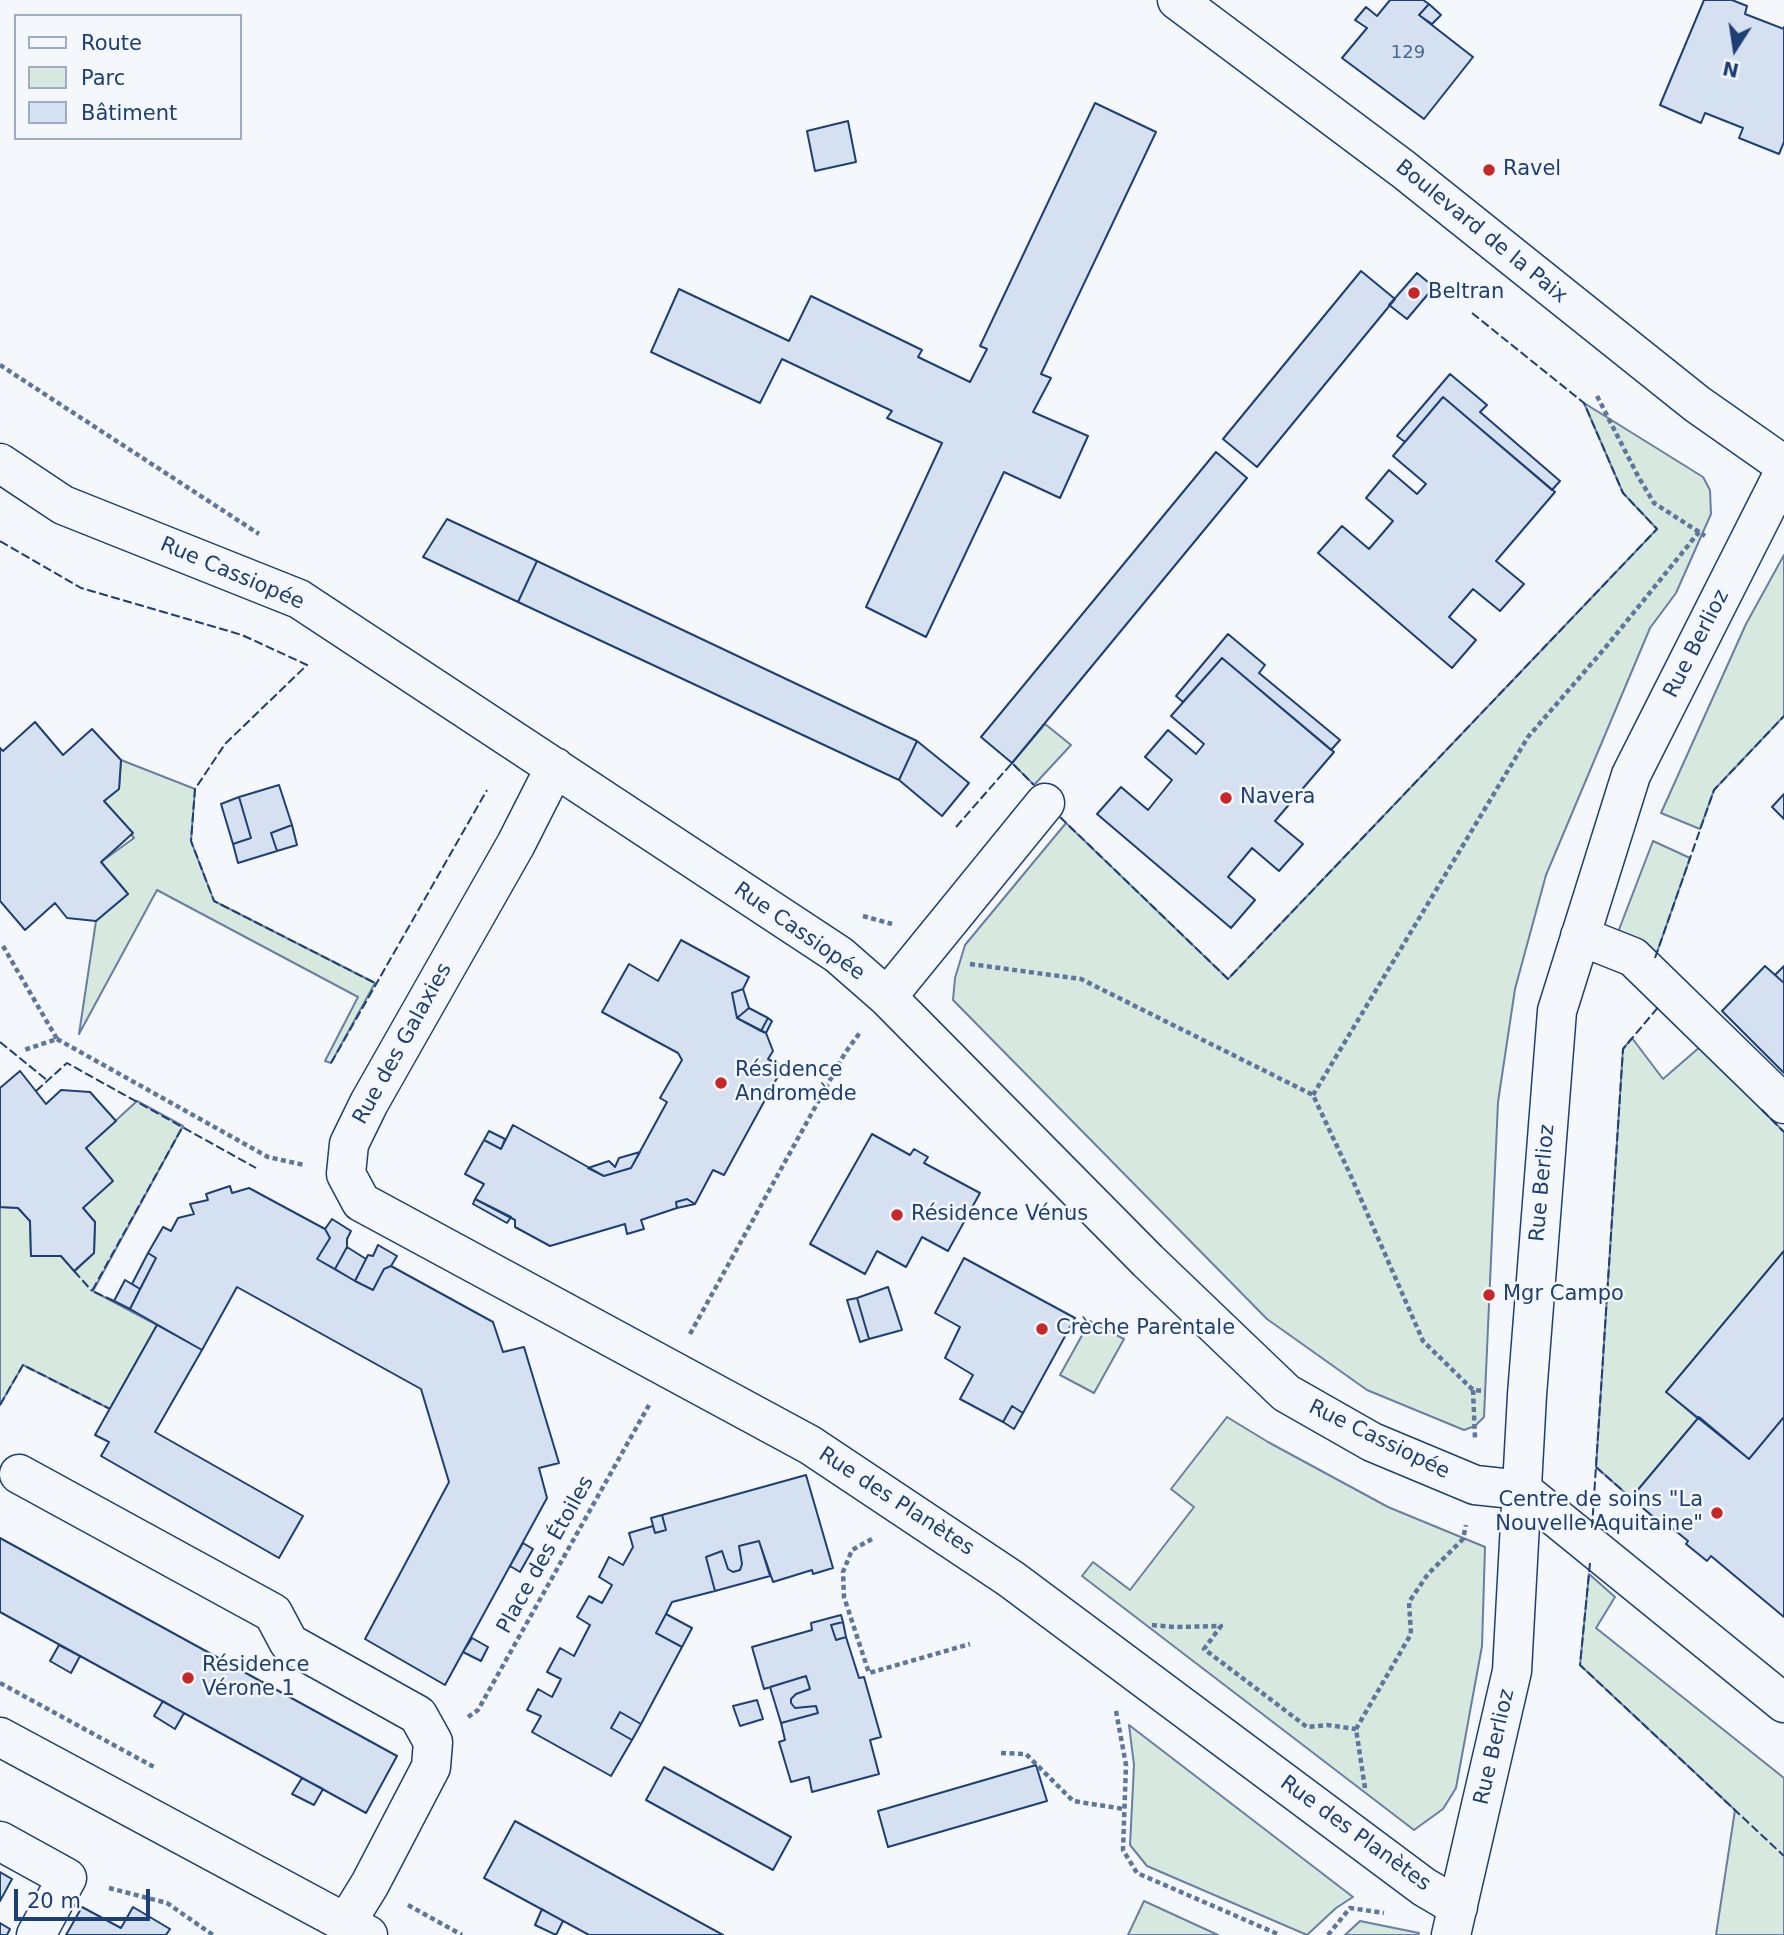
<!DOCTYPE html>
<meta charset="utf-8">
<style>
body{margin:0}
#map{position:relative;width:1784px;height:1935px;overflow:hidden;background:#f4f7fb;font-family:"DejaVu Sans",sans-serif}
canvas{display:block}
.legend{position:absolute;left:14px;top:14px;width:228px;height:126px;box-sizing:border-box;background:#f4f7fb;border:2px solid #9eadc5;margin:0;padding:9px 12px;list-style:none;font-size:21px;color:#1d3f73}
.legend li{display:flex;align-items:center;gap:14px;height:35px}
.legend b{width:35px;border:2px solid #9eadc5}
.north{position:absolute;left:1700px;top:14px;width:70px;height:70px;-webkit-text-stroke:5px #f4f7fb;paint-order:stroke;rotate:192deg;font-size:19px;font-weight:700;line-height:28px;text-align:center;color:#1d3f73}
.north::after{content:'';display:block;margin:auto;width:24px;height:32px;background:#1d3f73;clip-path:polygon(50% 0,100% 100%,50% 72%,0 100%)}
.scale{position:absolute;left:14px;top:1889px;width:136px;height:32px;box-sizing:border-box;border:4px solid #1d3f73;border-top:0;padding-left:9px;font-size:21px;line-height:24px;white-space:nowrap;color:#1d3f73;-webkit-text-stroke:5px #f4f7fb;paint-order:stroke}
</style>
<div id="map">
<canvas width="1784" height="1935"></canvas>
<ul class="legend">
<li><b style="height:9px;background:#f4f7fb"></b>Route</li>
<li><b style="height:19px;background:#d7e8df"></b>Parc</li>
<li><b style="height:19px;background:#d5e0f0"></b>Bâtiment</li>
</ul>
<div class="north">N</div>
<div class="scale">20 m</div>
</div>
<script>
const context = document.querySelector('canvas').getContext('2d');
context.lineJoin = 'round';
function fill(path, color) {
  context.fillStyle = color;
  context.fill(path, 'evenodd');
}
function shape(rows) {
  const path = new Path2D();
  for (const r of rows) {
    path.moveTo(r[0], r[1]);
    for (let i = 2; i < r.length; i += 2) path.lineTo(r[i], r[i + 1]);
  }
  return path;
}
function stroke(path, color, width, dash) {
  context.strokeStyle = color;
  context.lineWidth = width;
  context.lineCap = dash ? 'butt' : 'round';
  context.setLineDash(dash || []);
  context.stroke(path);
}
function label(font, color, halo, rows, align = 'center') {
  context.font = font + ' "DejaVu Sans",sans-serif';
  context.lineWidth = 5;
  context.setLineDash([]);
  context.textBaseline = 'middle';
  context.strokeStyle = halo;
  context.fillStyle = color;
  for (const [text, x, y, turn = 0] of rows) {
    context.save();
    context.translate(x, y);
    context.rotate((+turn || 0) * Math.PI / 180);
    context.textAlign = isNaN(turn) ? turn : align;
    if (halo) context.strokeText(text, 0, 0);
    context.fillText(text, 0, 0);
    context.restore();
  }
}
const green = shape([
 [1584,403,1703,477,1710,490,1711,514,1676,593,1650,628,1546,875,1515,989,1498,1102,1484,1417,1475,1426,1464,1430,1367,1390,1267,1319,953,1000,955,978,965,945,1066,823,1228,979,1657,529,1623,493,1584,403],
 [1784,555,1784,716,1714,790,1700,829,1661,813,1746,624,1784,555],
 [1045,724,1071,745,1034,785,1012,763,1045,724],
 [121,760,195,789,191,841,214,901,375,983,331,1063,325,1061,358,997,157,890,79,1034,96,921,128,894,101,862,134,838,104,801,119,789,121,760],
 [1653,841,1690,858,1655,958,1615,940,1653,841],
 [1632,1038,1663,1079,1701,1046,1784,1132,1784,1251,1667,1392,1698,1419,1631,1498,1596,1467,1623,1049,1632,1038],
 [137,1101,183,1126,93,1291,157,1325,110,1409,23,1365,0,1405,0,1207,18,1208,30,1221,31,1256,61,1256,75,1271,94,1253,95,1222,83,1208,86,1148,137,1101],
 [1090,1321,1124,1339,1094,1393,1060,1375,1090,1321],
 [1227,1417,1268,1442,1388,1507,1485,1547,1482,1646,1456,1788,1443,1809,1414,1830,1082,1576,1093,1562,1130,1590,1194,1507,1171,1489,1227,1417],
 [1589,1574,1615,1597,1596,1628,1784,1778,1784,1935,1716,1935,1735,1810,1580,1665,1589,1574],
 [1129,1725,1353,1897,1336,1908,1307,1935,1147,1866,1130,1845,1134,1765,1129,1725],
 [1144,1901,1218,1935,1128,1935,1144,1901],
 [1360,1921,1419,1933,1418,1935,1345,1935,1360,1921]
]);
fill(green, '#d7e8df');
stroke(green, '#687fa3', 2);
const building = shape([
 [1390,0,1423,0,1429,4,1419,15,1473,57,1424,119,1342,58,1367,28,1355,20,1366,7,1377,16,1390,0],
 [1704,0,1732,0,1747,6,1745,14,1784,29,1784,27,1784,142,1779,154,1739,138,1743,128,1705,113,1701,123,1660,105,1704,0],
 [1429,4,1441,15,1432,24,1419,15,1429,4],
 [1095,103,1156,132,1041,374,1051,378,1033,412,1088,436,1060,498,1004,472,926,637,866,607,942,443,887,418,892,411,782,359,760,403,651,352,679,289,789,341,811,296,922,350,918,357,970,382,987,349,980,346,1095,103],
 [848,121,856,162,815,171,807,131,848,121],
 [1361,271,1395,299,1257,467,1223,439,1361,271],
 [1417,273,1434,287,1407,319,1389,305,1417,273],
 [1450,374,1487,405,1480,412,1560,481,1552,490,1443,397,1405,442,1397,436,1450,374],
 [1443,397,1555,492,1496,561,1524,584,1500,611,1473,589,1449,617,1476,640,1452,668,1318,553,1342,526,1369,549,1393,521,1366,498,1389,470,1417,494,1426,484,1393,456,1443,397],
 [1216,452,1247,478,1012,763,981,737,1216,452],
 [447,519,537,561,518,602,423,557,447,519],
 [537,561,917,741,899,780,518,602,537,561],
 [1228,634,1265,665,1259,673,1340,740,1331,750,1222,658,1183,702,1176,696,1228,634],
 [1222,658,1334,752,1275,821,1303,844,1279,871,1252,848,1228,877,1255,900,1231,928,1097,814,1121,787,1148,810,1172,780,1145,757,1168,730,1196,754,1204,744,1171,716,1222,658],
 [35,722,63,755,92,729,121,760,119,789,104,801,133,833,101,862,128,894,96,921,67,918,55,903,25,930,0,901,0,748,3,751,35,722],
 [917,741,969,783,942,816,899,780,917,741],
 [279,785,292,825,271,833,277,851,238,863,233,844,251,838,239,797,279,785],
 [1784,794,1784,819,1772,807,1784,794],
 [239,797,251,838,233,844,221,804,239,797],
 [292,825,297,845,277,851,271,833,292,825],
 [681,940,749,977,743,989,732,993,737,1018,766,1033,773,1051,768,1059,783,1067,724,1175,713,1170,695,1204,687,1199,676,1202,677,1208,641,1220,644,1229,627,1234,625,1224,550,1246,515,1227,515,1220,475,1199,484,1184,465,1174,484,1140,501,1149,513,1125,604,1176,631,1168,667,1102,660,1098,682,1060,678,1053,602,1012,629,964,658,981,681,940],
 [1765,966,1784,983,1784,1073,1722,1011,1765,966],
 [1784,966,1784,983,1775,975,1784,966],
 [743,989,749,1008,737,1018,732,993,743,989],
 [749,1008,768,1018,761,1031,737,1018,749,1008],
 [768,1018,772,1021,766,1033,761,1031,768,1018],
 [20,1071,46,1104,61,1090,90,1092,116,1121,86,1148,113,1181,83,1208,95,1222,94,1253,74,1271,61,1256,31,1256,30,1221,18,1208,0,1207,0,1088,20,1071],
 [489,1131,505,1139,501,1149,484,1140,489,1131],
 [872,1134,910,1155,914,1149,928,1157,924,1163,980,1193,948,1251,922,1237,906,1267,877,1251,865,1274,810,1244,872,1134],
 [640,1152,631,1168,604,1176,588,1168,609,1161,615,1167,619,1158,640,1152],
 [230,1186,232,1193,249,1188,325,1229,330,1238,317,1259,355,1281,373,1290,384,1269,391,1266,493,1322,503,1352,524,1347,559,1463,539,1468,547,1498,445,1685,365,1639,449,1482,421,1389,237,1287,202,1350,130,1309,156,1258,148,1253,163,1227,171,1231,178,1218,194,1214,190,1204,208,1200,206,1194,230,1186],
 [475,1199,511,1217,507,1223,473,1204,475,1199],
 [687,1199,695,1204,677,1208,676,1202,687,1199],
 [332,1219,351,1231,347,1239,347,1247,335,1269,317,1259,330,1238,325,1229,332,1219],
 [378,1245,397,1256,391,1266,384,1269,373,1290,355,1281,368,1255,373,1256,378,1245],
 [347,1247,366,1259,355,1281,335,1269,347,1247],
 [1784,1251,1784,1417,1749,1459,1666,1392,1784,1251],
 [148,1253,156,1258,140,1289,132,1284,148,1253],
 [964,1258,1075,1318,1023,1413,1012,1406,1003,1422,960,1399,973,1375,945,1358,960,1327,935,1313,964,1258],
 [125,1280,140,1289,130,1309,114,1301,125,1280],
 [888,1287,902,1330,869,1339,857,1298,888,1287],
 [857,1298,869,1339,860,1342,847,1300,857,1298],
 [157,1325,202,1350,155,1432,303,1516,279,1558,101,1456,109,1442,95,1435,157,1325],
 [1012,1406,1023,1413,1014,1429,1003,1422,1012,1406],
 [1699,1417,1749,1459,1784,1417,1784,1617,1711,1556,1707,1561,1686,1544,1688,1541,1672,1528,1670,1531,1631,1498,1699,1417],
 [806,1475,833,1568,813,1574,812,1570,773,1582,759,1541,739,1546,742,1564,740,1570,733,1572,728,1569,722,1551,706,1557,715,1591,672,1602,666,1614,656,1633,682,1647,641,1724,620,1712,611,1728,632,1740,611,1776,532,1732,541,1716,527,1710,538,1689,552,1697,561,1679,547,1672,560,1648,574,1656,590,1625,577,1617,589,1596,602,1603,612,1585,599,1577,609,1557,623,1565,633,1547,629,1533,653,1526,655,1533,666,1530,662,1515,806,1475],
 [662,1515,666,1530,655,1533,651,1518,662,1515],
 [0,1538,397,1756,366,1813,0,1612,0,1538],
 [759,1541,770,1576,715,1591,706,1557,722,1551,728,1569,733,1572,740,1570,742,1564,739,1546,759,1541],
 [523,1543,533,1549,520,1572,510,1566,523,1543],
 [666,1614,692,1628,682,1647,656,1633,666,1614],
 [841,1615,843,1622,831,1625,836,1640,846,1637,859,1678,864,1677,881,1737,870,1740,879,1774,812,1792,809,1777,791,1782,779,1742,785,1740,781,1723,818,1713,816,1706,795,1708,791,1703,791,1699,796,1694,810,1689,806,1676,764,1689,752,1647,812,1630,811,1623,841,1615],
 [843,1622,846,1637,836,1640,831,1625,843,1622],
 [472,1638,488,1647,481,1661,463,1652,472,1638],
 [59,1645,80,1656,71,1673,50,1661,59,1645],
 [806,1676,810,1689,796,1694,791,1699,791,1703,795,1708,816,1706,818,1713,781,1723,770,1687,806,1676],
 [757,1700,763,1719,740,1726,733,1706,757,1700],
 [163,1701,184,1713,175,1729,154,1716,163,1701],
 [620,1712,641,1724,632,1740,611,1728,620,1712],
 [1036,1765,1047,1801,888,1847,878,1811,1036,1765],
 [664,1767,791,1837,773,1870,646,1800,664,1767],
 [302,1778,323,1789,314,1805,292,1794,302,1778],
 [515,1821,723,1935,589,1935,484,1878,515,1821],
 [0,1872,12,1879,0,1901,0,1872],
 [82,1907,121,1928,133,1907,170,1929,166,1935,66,1935,82,1907],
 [542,1909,563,1921,556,1935,535,1925,542,1909],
 [0,1923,10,1929,7,1935,0,1935,0,1923]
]);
fill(building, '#d5e0f0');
stroke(building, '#1d3f73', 2);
const minor = shape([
 [0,463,63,505,299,599,839,955,887,997,1148,1261,1286,1393,1372,1442,1475,1485,1522,1490,1784,1703],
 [555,767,516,844,369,1103,349,1144,346,1174,361,1202,810,1445,1011,1579,1424,1887,1458,1907],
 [1580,936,1633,957,1784,1104],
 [887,997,1045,803],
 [19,1474,273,1613,289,1643,418,1715,433,1742,431,1767,370,1884,346,1923],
 [0,1737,368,1935],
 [0,1841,67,1878,36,1935],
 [1451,1935,1512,1671,1527,1395,1557,1011,1631,775,1784,472]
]);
const major = shape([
 [1177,0,1403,169,1697,404,1784,465]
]);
stroke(minor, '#1d3f73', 41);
stroke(major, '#1d3f73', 41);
stroke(shape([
 [0,365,259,534],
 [1597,396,1639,478,1654,503,1699,532],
 [863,916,892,924],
 [3,946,57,1039,24,1050],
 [970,964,1081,979,1313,1095,1350,1174,1423,1341,1473,1390,1485,1391],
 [57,1039,268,1157,304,1165],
 [1313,1095,1528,737,1605,648,1699,532,1705,536],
 [690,1334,845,1053,861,1031],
 [1473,1390,1475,1438],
 [872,1539,852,1550,843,1572,844,1597,869,1673,970,1644],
 [1152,1625,1175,1627,1221,1626,1204,1649,1307,1727,1327,1725,1356,1729],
 [0,1683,154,1767],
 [1116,1711,1126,1765,1123,1850,1137,1873,1280,1935],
 [468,1717,478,1710,649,1405],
 [1001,1753,1026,1754,1073,1801,1124,1809],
 [1365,1788,1356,1729,1411,1634,1409,1602,1428,1574,1463,1539,1466,1525],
 [109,1888,167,1903,213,1935],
 [408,1905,462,1935],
 [1328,1935,1350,1908,1384,1913]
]), '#5e769c', 4.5, [5, 3.5]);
stroke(minor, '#f4f7fb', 38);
stroke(major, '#f4f7fb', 38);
stroke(shape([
 [0,541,81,588,242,635,307,665,225,744,195,789,191,841,214,901,375,983],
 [1060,817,1228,979,1657,529,1623,493,1584,403,1472,313],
 [956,827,1012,763,1034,785],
 [1655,958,1714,790,1784,716],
 [0,1042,48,1081],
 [331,1063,487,790],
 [36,1091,67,1063,256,1168],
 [1762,1110,1784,1132],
 [74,1271,92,1291],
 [114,1301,92,1291,183,1126],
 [0,1405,23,1365,110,1409],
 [1596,1467,1631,1498],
 [1592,1528,1623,1049,1660,1005],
 [1590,1563,1580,1665,1784,1856]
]), '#1d3f73', 2, [9, 3.5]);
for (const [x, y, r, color] of [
 [1489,170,7,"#c62828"],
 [1414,293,7,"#c62828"],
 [1226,798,7,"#c62828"],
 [721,1083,7,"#c62828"],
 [897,1215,7,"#c62828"],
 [1489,1295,7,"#c62828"],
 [1042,1329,7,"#c62828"],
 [1717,1513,7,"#c62828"],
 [188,1678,7,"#c62828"]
]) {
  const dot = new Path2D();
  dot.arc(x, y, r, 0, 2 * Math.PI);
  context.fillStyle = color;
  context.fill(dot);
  stroke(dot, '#f4f7fb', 2.5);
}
label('18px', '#4b6792', null, [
 ["129",1408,53]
]);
label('21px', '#1d3f73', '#f4f7fb', [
 ["Ravel",1503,170],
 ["Beltran",1428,293],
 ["Navera",1240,798],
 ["Résidence",735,1071],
 ["Andromède",735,1095],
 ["Résidence Vénus",911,1215],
 ["Mgr Campo",1503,1295],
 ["Crèche Parentale",1056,1329],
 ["Centre de soins \"La",1703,1501,"right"],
 ["Nouvelle Aquitaine\"",1703,1525,"right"],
 ["Résidence",202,1666],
 ["Vérone 1",202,1690]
], 'left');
label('21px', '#1d3f73', '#f4f7fb', [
 ["Boulevard de la Paix",1481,232,39],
 ["Rue Cassiopée",232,574,23],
 ["Rue Berlioz",1697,644,-63],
 ["Rue Cassiopée",799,932,35],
 ["Rue des Galaxies",403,1044,-61],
 ["Rue Berlioz",1543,1183,-85],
 ["Rue Cassiopée",1379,1440,26],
 ["Rue des Planètes",896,1502,33],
 ["Place des Étoiles",546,1555,-61],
 ["Rue Berlioz",1495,1747,-77],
 ["Rue des Planètes",1355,1834,36]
]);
</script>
